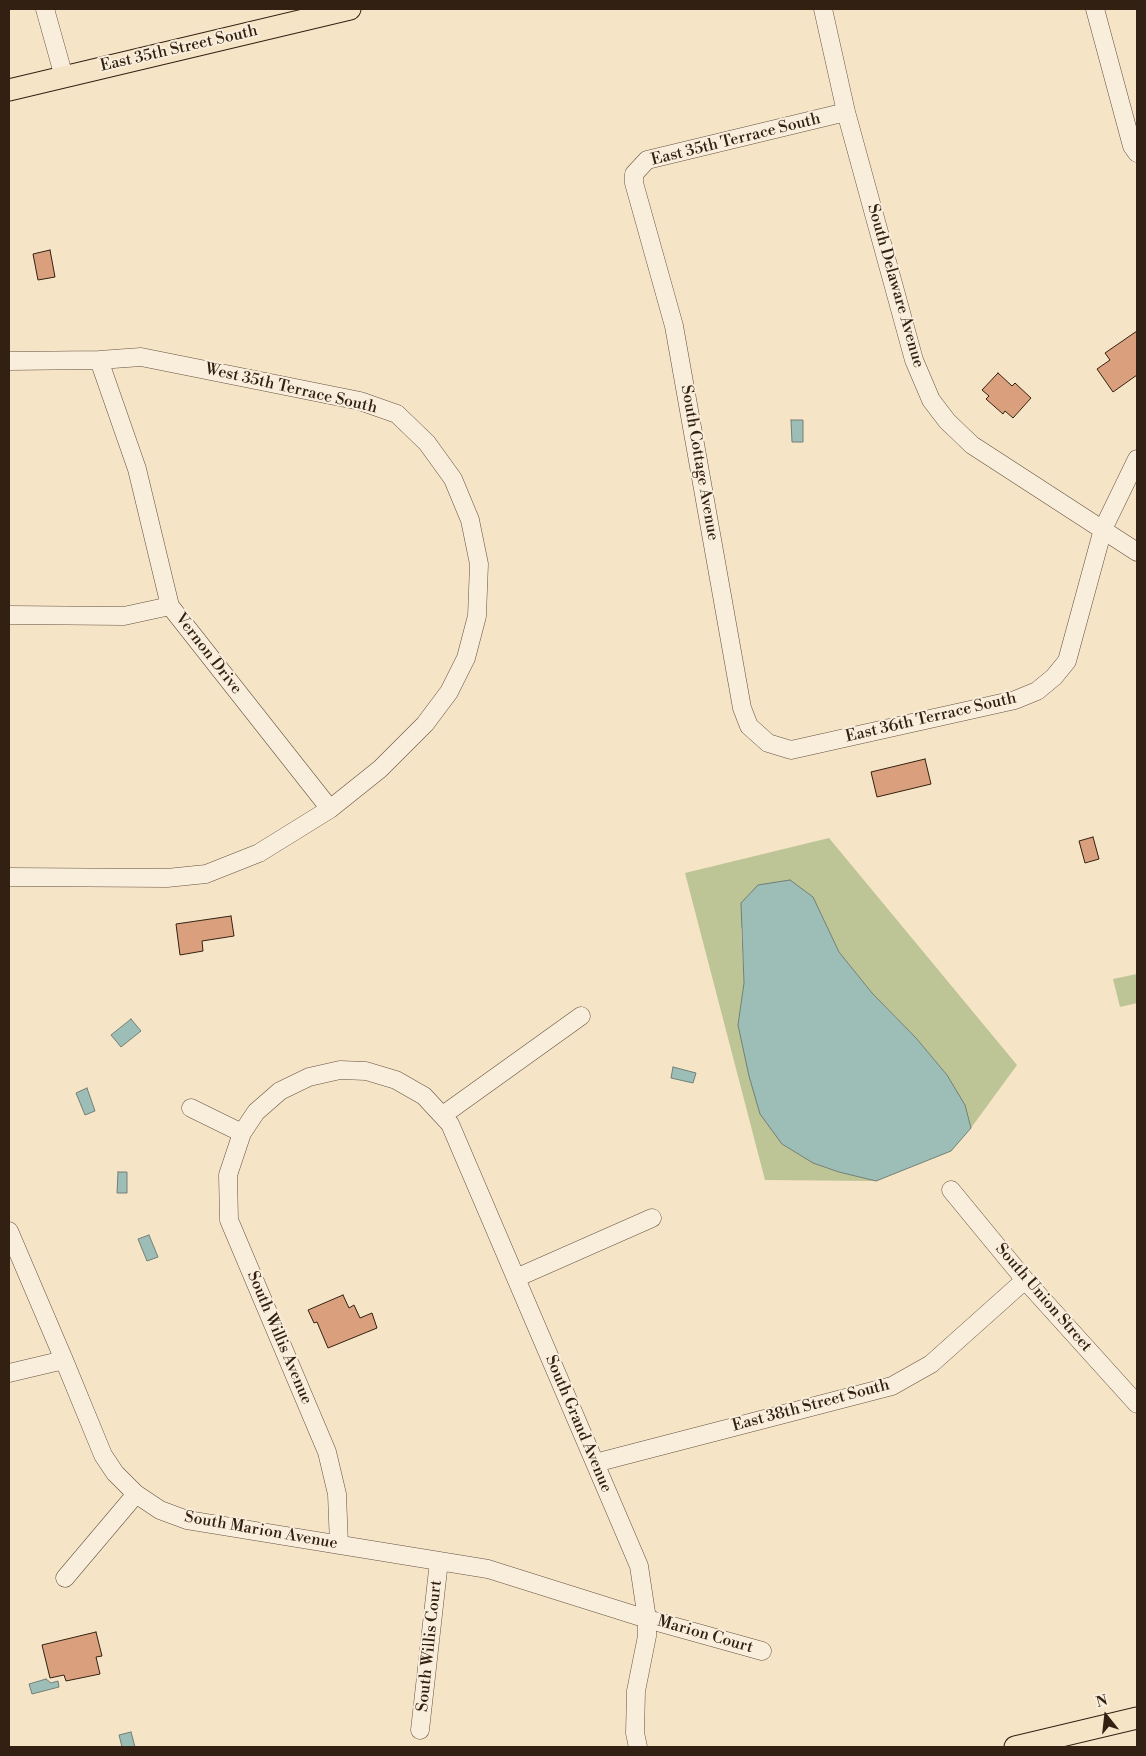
<!DOCTYPE html>
<style>
body{margin:0}
#map{position:relative;width:1146px;height:1756px;overflow:hidden;background:#f6e4c7;font-family:"Libre Bodoni",serif}
canvas{display:block}
.frame{position:absolute;inset:0;border:10px solid #322112;pointer-events:none}
.north{position:absolute;left:1081px;top:1691px;width:50px;height:50px;-webkit-text-stroke:4px #f9eddb;paint-order:stroke;rotate:344deg;font-size:14px;font-weight:700;line-height:20px;text-align:center;color:#322112}
.north::after{content:'';display:block;margin:auto;width:18px;height:22px;background:#322112;clip-path:polygon(50% 0,100% 100%,50% 72%,0 100%)}
</style>
<div id="map">
<canvas width="1146" height="1756"></canvas>
<div class="frame"></div>
<div class="north">N</div>
</div>
<script>
const context = document.querySelector('canvas').getContext('2d');
context.lineJoin = 'round';
function fill(path, color) {
  context.fillStyle = color;
  context.fill(path, 'evenodd');
}
function shape(rows) {
  const path = new Path2D();
  for (const r of rows) {
    path.moveTo(r[0], r[1]);
    for (let i = 2; i < r.length; i += 2) path.lineTo(r[i], r[i + 1]);
  }
  return path;
}
function stroke(path, color, width, dash) {
  context.strokeStyle = color;
  context.lineWidth = width;
  context.lineCap = dash ? 'butt' : 'round';
  context.setLineDash(dash || []);
  context.stroke(path);
}
function label(font, color, halo, rows, align = 'center') {
  context.font = font + ' "Libre Bodoni",serif';
  context.lineWidth = 4;
  context.setLineDash([]);
  context.textBaseline = 'middle';
  context.strokeStyle = halo;
  context.fillStyle = color;
  for (const [text, x, y, turn = 0] of rows) {
    context.save();
    context.translate(x, y);
    context.rotate((+turn || 0) * Math.PI / 180);
    context.textAlign = isNaN(turn) ? turn : align;
    if (halo) context.strokeText(text, 0, 0);
    context.fillText(text, 0, 0);
    context.restore();
  }
}
fill(shape([
 [829,838,1017,1065,971,1128,964,1105,947,1075,916,1038,872,993,839,952,813,897,741,928,744,983,738,1025,782,1144,813,1163,839,1172,876,1181,765,1180,685,873],
 [1137,974,1137,1003,1120,1007,1113,979]
]), '#bdc495');
const water = shape([
 [791,420,803,420,803,442,792,442,791,420],
 [790,880,813,897,839,952,872,993,916,1038,947,1075,965,1105,971,1128,951,1151,876,1181,839,1172,813,1163,782,1144,760,1114,749,1076,738,1025,744,983,741,903,758,885,790,880],
 [131,1019,141,1031,121,1047,111,1035,131,1019],
 [673,1067,696,1073,693,1083,671,1078,673,1067],
 [87,1088,95,1111,85,1115,76,1093,87,1088],
 [118,1172,127,1172,127,1193,117,1193,118,1172],
 [149,1235,158,1257,147,1261,138,1239,149,1235],
 [46,1679,51,1683,58,1681,59,1687,32,1694,29,1684,46,1679],
 [131,1732,135,1747,122,1747,119,1735,131,1732]
]);
fill(water, '#9dbeb7');
stroke(water, '#727f75', 1);
const building = shape([
 [50,250,55,277,38,280,33,254,50,250],
 [1137,331,1137,375,1113,392,1097,369,1110,360,1105,353,1137,331],
 [998,373,1012,386,1015,383,1031,398,1013,418,1005,411,1003,414,986,399,989,396,982,390,998,373],
 [925,759,931,784,877,797,871,772,925,759],
 [1093,837,1099,859,1085,863,1079,841,1093,837],
 [231,916,234,936,202,941,203,951,180,955,176,924,231,916],
 [343,1295,349,1308,354,1305,360,1318,372,1313,377,1328,328,1348,317,1322,314,1323,308,1310,343,1295],
 [96,1632,102,1656,96,1657,100,1674,66,1681,64,1675,50,1678,42,1645,96,1632]
]);
fill(building, '#da9f7c');
stroke(building, '#322112', 1);
const minor = shape([
 [45,9,64,77],
 [823,9,846,112,914,360,931,400,947,421,972,445,1137,552],
 [1095,9,1132,146,1137,153],
 [846,112,647,160,634,174,634,183,674,326,742,708,749,726,768,743,791,750,1015,700,1037,691,1054,677,1067,661,1103,529,1137,459],
 [99,360,137,469,170,606,330,809],
 [9,361,99,360,141,357,360,401,397,414,427,443,453,479,470,520,479,564,477,616,466,658,449,692,425,724,380,769,330,809,259,853,206,874,167,878,9,877],
 [9,615,124,616,170,606],
 [191,1108,242,1133],
 [443,1115,581,1016],
 [951,1190,1025,1280,1137,1404],
 [9,1231,64,1360,103,1455,115,1473,136,1494,160,1510,187,1520,488,1569,647,1619,762,1651],
 [516,1278,652,1218],
 [9,1373,64,1360],
 [595,1463,892,1386,931,1364,1025,1280],
 [339,1545,337,1494,327,1452,229,1220,228,1175,242,1133,256,1112,280,1091,309,1077,340,1070,366,1071,396,1080,424,1096,450,1124,639,1566,647,1619,647,1636,636,1691,635,1733,638,1747],
 [65,1578,136,1494],
 [420,1730,439,1561]
]);
const major = shape([
 [9,90,350,9],
 [1015,1747,1137,1718]
]);
stroke(minor, '#63523f', 19);
stroke(major, '#322112', 23);
stroke(minor, '#f9eddb', 18);
stroke(major, '#f6e4c7', 21);
label('16px', '#322112', '#f9eddb', [
 ["East 35th Street South",179,49,-13],
 ["East 35th Terrace South",736,140,-14],
 ["South Delaware Avenue",895,286,74],
 ["West 35th Terrace South",291,389,13],
 ["South Cottage Avenue",699,463,80],
 ["Vernon Drive",208,654,52],
 ["East 36th Terrace South",931,718,-13],
 ["South Union Street",1043,1298,49],
 ["South Willis Avenue",279,1338,67],
 ["East 38th Street South",811,1406,-15],
 ["South Grand Avenue",578,1424,67],
 ["South Marion Avenue",261,1531,10],
 ["Marion Court",705,1635,16],
 ["South Willis Court",430,1646,-84]
]);
</script>
